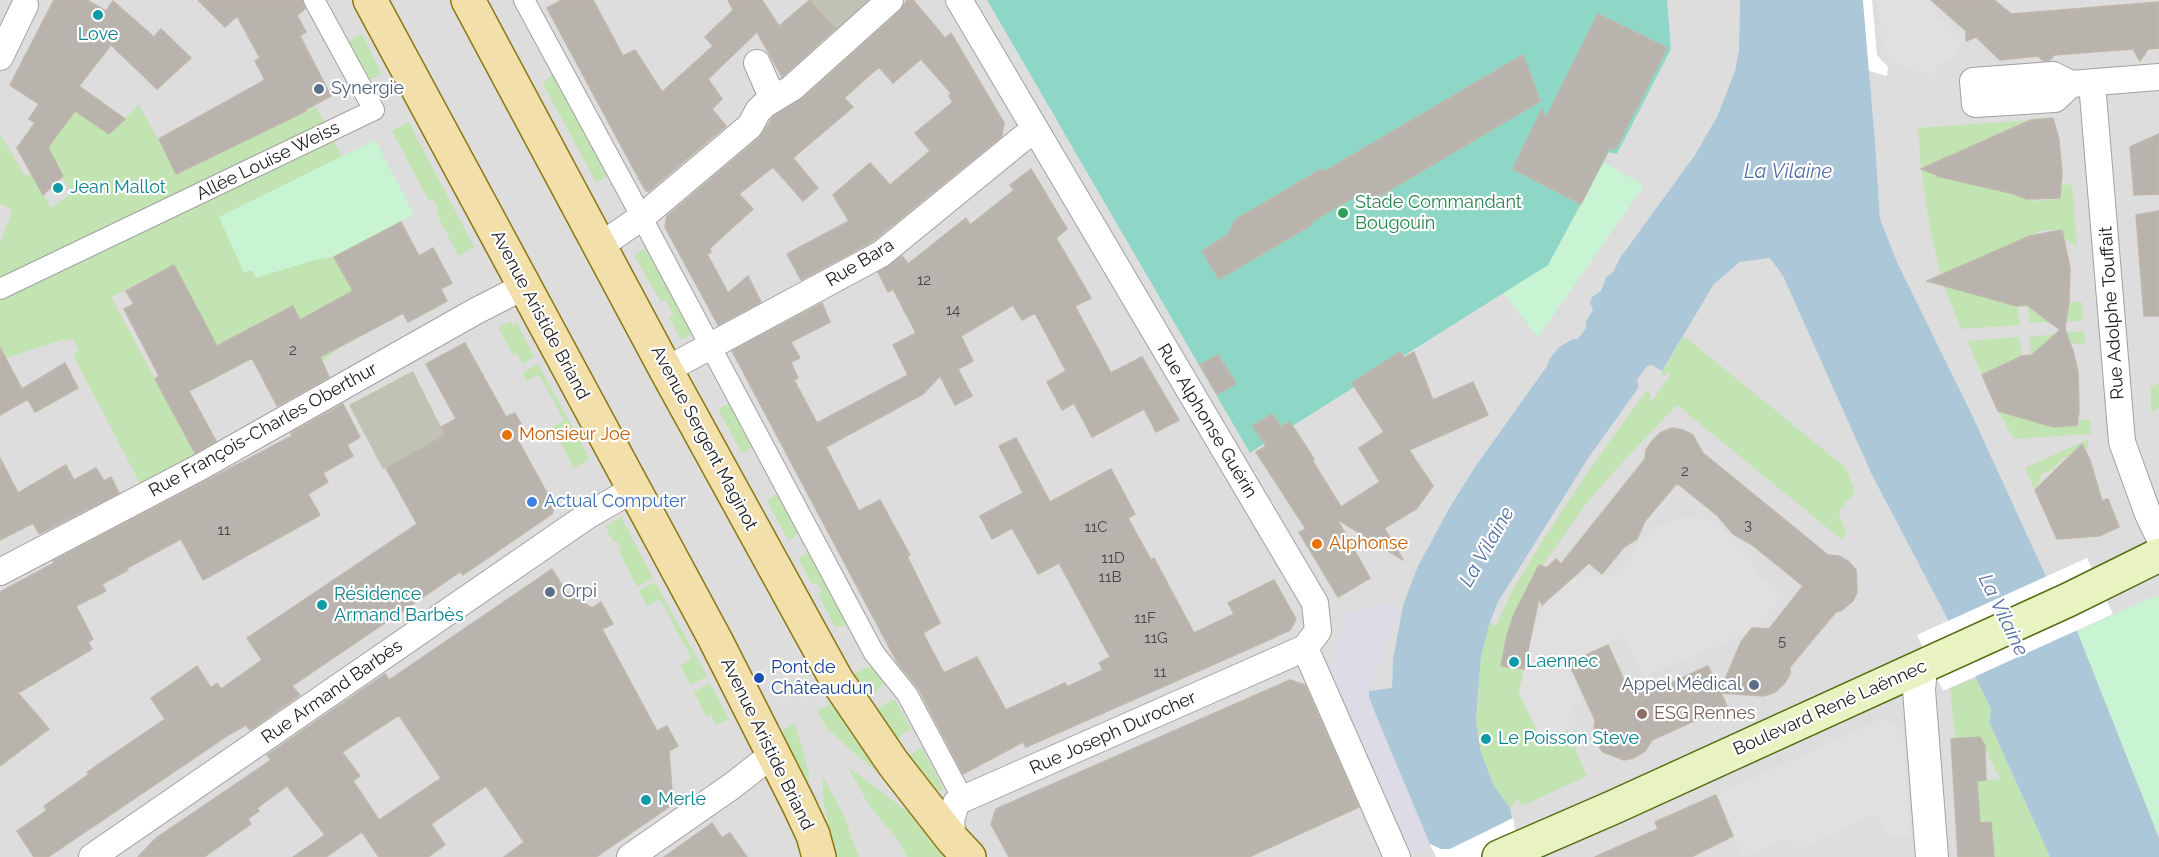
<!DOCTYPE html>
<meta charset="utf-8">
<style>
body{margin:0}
canvas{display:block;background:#efeee7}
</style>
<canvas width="2159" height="857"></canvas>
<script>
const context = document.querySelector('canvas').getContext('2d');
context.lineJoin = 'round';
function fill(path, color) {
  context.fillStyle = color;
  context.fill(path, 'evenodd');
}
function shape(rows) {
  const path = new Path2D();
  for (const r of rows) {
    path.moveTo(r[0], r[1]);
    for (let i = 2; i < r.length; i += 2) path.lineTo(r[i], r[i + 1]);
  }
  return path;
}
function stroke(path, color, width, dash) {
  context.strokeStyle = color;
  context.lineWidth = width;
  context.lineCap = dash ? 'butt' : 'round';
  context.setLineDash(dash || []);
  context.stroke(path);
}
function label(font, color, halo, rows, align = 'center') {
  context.font = font + ' Raleway,sans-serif';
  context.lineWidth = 4.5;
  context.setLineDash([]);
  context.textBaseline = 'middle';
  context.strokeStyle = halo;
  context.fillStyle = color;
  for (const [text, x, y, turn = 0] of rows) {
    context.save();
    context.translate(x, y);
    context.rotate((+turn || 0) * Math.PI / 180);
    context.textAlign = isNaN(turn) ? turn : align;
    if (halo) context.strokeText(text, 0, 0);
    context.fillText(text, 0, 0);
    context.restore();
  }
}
fill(shape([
 [0,0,987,0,1251,453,1548,265,1609,151,1617,154,1671,49,1667,0,1740,0,1739,50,1735,71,1717,117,1696,155,1620,258,1613,272,1606,277,1601,291,1592,297,1593,310,1586,321,1586,328,1578,339,1573,339,1559,347,1550,358,1547,366,1475,467,1430,544,1403,605,1393,659,1392,689,1380,725,1430,843,1444,857,0,857],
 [1863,0,2159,0,2159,838,2077,631,2045,574,1973,417,1897,262,1880,219,1875,141],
 [1770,258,1783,276,1872,475,1947,618,1991,709,1989,722,2050,857,1520,857,1510,808,1494,786,1490,622,1498,602,1589,457,1639,387,1637,380,1647,366,1652,365,1662,371,1714,284,1740,262]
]), '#dedddd');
fill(shape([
 [810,0,874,0,837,31],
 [413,371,445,435,383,469,349,405]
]), '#c0c3b3');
fill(shape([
 [362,34,382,74,365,82,345,43],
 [557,69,613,173,596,182,543,84],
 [139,105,177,174,316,107,342,157,375,140,414,214,335,257,353,291,321,308,341,346,322,362,293,306,217,346,173,265,111,297,202,466,146,495,73,355,79,351,73,339,65,341,64,339,0,360,0,242,12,212,9,208,0,204,0,134,25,176,31,173,51,208,71,194,48,147,75,111,109,133],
 [2031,120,1922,169,1937,176,2014,194,2036,201,2059,199,2061,186,2072,184,2077,247,2064,238,2061,230,2039,231,2017,243,1941,275,1930,229,1921,169,1918,128],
 [409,122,474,247,458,256,436,212,439,210,433,199,429,201,392,131],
 [650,246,697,331,681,340,669,318,674,315,666,300,661,302,634,255],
 [1944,286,2017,306,2021,325,1961,329],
 [2069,302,2082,302,2083,321,2030,323,2027,305,2035,311,2067,312],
 [511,321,513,325,517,323,534,357,522,364,517,353,513,355,498,327],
 [2084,331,2085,345,2070,343,2048,344,2031,355,2029,337],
 [1684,336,1846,468,1855,492,1838,512,1847,533,1841,539,1677,405,1616,469,1584,507,1538,572,1507,635,1501,666,1525,669,1519,693,1542,742,1567,730,1587,776,1522,806,1518,799,1510,808,1494,786,1481,752,1476,721,1481,657,1490,622,1496,626,1512,591,1536,551,1590,469,1646,391,1651,395,1649,399,1652,401,1670,375,1667,372,1664,376,1660,374],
 [2019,337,2022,356,1982,375,1967,341],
 [538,364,590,459,574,468,552,427,564,420,539,375,527,381,522,373],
 [2159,383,2159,408,2151,412,2151,387],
 [735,400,758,444,742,453,718,409],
 [1998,411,2054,427,2076,425,2078,420,2090,420,2091,434,2014,439],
 [2088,439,2088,447,2063,459,2048,473,2046,471,2039,477,2042,480,2034,489,2025,468],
 [783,491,805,530,788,540,767,500],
 [621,517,653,578,637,587,619,551,621,550,617,541,613,542,605,526],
 [814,549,855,624,835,627,818,594,822,592,817,583,812,584,798,558],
 [655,582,707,676,691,685,680,665,692,659,660,599,647,606,639,591],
 [876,663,886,682,866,700,854,674],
 [1977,678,1991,709,1989,722,2050,857,1994,857,1991,823,1980,823,1977,781,2000,779,1980,737,1955,739,1950,688],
 [710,683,729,719,716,725,711,715,707,717,694,692],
 [1308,683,1363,805,1360,807,1305,685],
 [895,699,911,729,886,745,866,714],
 [836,701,859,744,881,770,878,772,848,748,826,727,817,711],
 [795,723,809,773,808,797,777,734],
 [922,748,944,790,933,791,899,760],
 [848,767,914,816,957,857,907,857,898,840,870,807],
 [823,777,843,813,859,857,836,857,823,800]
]), '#c2e4b3');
fill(shape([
 [375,140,414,214,334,257,314,260,256,278,252,270,244,273,219,217],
 [1604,162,1644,186,1538,337,1503,293,1548,265],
 [2157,595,2159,599,2159,832,2157,833,2077,631]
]), '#c9f4d4');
fill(shape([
 [987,0,1667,0,1671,49,1617,154,1609,152,1548,265,1250,453]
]), '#8ed6c6');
fill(shape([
 [1878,0,1935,0,1936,16,1964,40,1952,58,1945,61,1934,73,1902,69,1883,51],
 [1685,517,1714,520,1748,550,1759,575,1785,596,1756,628,1732,640,1643,677,1624,637,1566,660,1583,701,1571,708,1578,724,1542,742,1519,692,1530,638,1544,606,1551,596,1573,577,1616,575,1650,529],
 [1886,720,1895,725,1903,734,1910,835,1890,837,1874,815,1798,850,1786,839,1742,857,1716,795,1877,721]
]), '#e0e0e0');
fill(shape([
 [1382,603,1401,610,1369,691,1369,697,1430,844,1406,855,1326,675,1347,614]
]), '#dddbe5');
fill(shape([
 [1740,0,1863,0,1875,141,1880,219,1897,262,1973,417,2045,574,2077,631,2159,838,2159,857,2050,857,1989,722,1991,709,1947,618,1872,475,1783,276,1770,258,1740,262,1714,284,1662,371,1652,365,1647,366,1637,380,1639,387,1589,457,1498,602,1490,622,1481,657,1476,721,1481,752,1494,786,1510,808,1520,857,1444,857,1430,844,1380,725,1369,697,1369,691,1392,688,1393,659,1403,605,1418,566,1450,507,1475,467,1547,366,1550,358,1559,347,1573,339,1578,339,1580,336,1586,328,1586,321,1593,310,1590,303,1592,297,1601,291,1606,277,1613,272,1620,258,1695,155,1717,117,1735,71,1739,50]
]), '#acc7d8');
fill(shape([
 [1863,0,1872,0,1877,55,1888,67,1887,76,1869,71],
 [2087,558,2113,614,1943,691,1917,635],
 [1513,818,1520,857,1436,857,1430,844,1441,849,1450,849]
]), '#fff');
const building = shape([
 [54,0,87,0,106,11,113,1,154,37,161,29,191,58,157,89,111,45,79,86,125,119,109,134,75,111,48,147,63,176,43,195,17,148,35,123,29,119,39,104,10,85,54,0],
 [198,0,302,0,305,9,297,15,306,32,300,36,331,96,305,110,306,111,176,174,159,139,265,80,255,61,260,58,237,16,225,27,198,0],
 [562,0,593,0,623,56,635,50,662,92,713,46,705,37,733,10,728,0,762,0,779,26,810,0,835,29,782,77,757,32,708,79,722,99,712,109,726,126,649,191,646,191,639,179,547,8,562,0],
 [907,0,913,0,945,38,951,33,1004,123,1002,136,873,241,801,280,787,254,849,221,833,195,870,163,890,185,930,151,915,133,953,102,949,96,951,93,921,59,893,83,879,67,844,98,853,107,793,158,818,188,803,201,773,167,739,194,753,209,710,248,711,252,707,254,728,293,748,276,761,302,718,325,665,227,667,216,760,137,773,117,802,99,900,11,907,0],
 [1931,0,1994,0,2011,14,2159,2,2159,48,2148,49,2140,61,2133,49,2054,55,2050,60,2043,61,2038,56,2000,60,1976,37,1966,41,1966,31,1931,0],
 [1598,14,1667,48,1615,150,1610,147,1581,204,1513,169,1542,109,1546,118,1598,14],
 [1523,55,1540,101,1366,204,1357,195,1311,222,1313,224,1219,279,1202,251,1228,235,1235,220,1322,169,1324,172,1523,55],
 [2053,118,2059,140,2062,174,2060,198,2027,199,2014,194,1937,176,1937,175,1921,169,2031,120,2053,118],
 [2159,134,2159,194,2134,195,2130,147,2159,134],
 [1031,169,1067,229,1056,238,1091,298,1075,306,1111,373,1142,357,1179,420,1156,432,1144,409,1092,437,1074,403,1062,410,1047,382,1066,371,1035,313,1022,320,1013,305,961,336,973,361,958,369,972,396,955,405,940,376,923,394,826,447,859,511,880,500,910,555,907,556,940,623,923,633,944,673,977,657,1006,710,1065,683,1067,687,1103,670,1099,663,1110,657,1059,563,1038,574,1012,528,992,539,980,516,1023,493,999,446,1016,438,1050,502,1111,469,1135,514,1128,518,1151,560,1154,558,1194,633,1234,614,1228,603,1274,580,1296,619,1290,630,1262,643,1026,747,1023,742,963,774,918,688,897,662,732,351,822,303,830,322,791,342,800,358,791,362,798,378,794,380,817,423,908,375,893,345,916,333,893,289,888,292,878,272,902,256,908,264,966,218,970,225,1014,190,1010,185,1031,169],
 [2159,211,2159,316,2144,316,2136,215,2159,211],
 [401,222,419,256,433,248,452,283,441,289,447,301,408,322,403,313,320,357,329,377,277,406,252,358,189,391,216,441,195,453,155,379,159,376,124,309,134,304,126,291,174,265,217,346,293,306,300,320,353,291,334,257,401,222],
 [2062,230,2070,268,2069,302,2065,329,2073,351,2078,372,2079,412,2077,425,2054,427,1998,411,1982,375,2022,356,2032,355,2060,330,2027,305,2017,306,1927,281,2030,236,2062,230],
 [465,343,506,417,515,413,527,435,518,440,554,506,552,514,463,575,460,572,292,686,300,695,250,730,246,725,230,734,48,857,34,857,17,831,47,810,44,806,89,774,87,772,165,719,151,698,197,666,211,688,217,683,221,689,262,660,247,638,417,524,386,468,445,435,441,427,456,419,426,364,465,343],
 [0,347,22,389,65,363,78,388,35,412,27,398,28,399,0,415,0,347],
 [1400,352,1404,358,1414,352,1433,400,1473,382,1488,415,1409,450,1433,486,1416,509,1384,528,1403,560,1337,519,1370,578,1338,597,1299,532,1306,529,1256,452,1266,446,1253,426,1272,414,1281,427,1290,422,1314,459,1312,460,1341,507,1380,482,1359,448,1384,432,1352,383,1400,352],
 [1218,355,1236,384,1217,394,1200,365,1218,355],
 [343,404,360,437,347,445,353,456,323,473,328,482,308,494,320,515,203,580,181,539,127,568,128,570,102,584,106,591,76,606,93,639,88,642,92,649,18,693,49,729,0,766,0,592,54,563,53,561,292,436,291,433,343,404],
 [1672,428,1683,430,1693,435,1703,453,1828,555,1839,556,1848,561,1856,570,1857,592,1853,601,1842,610,1836,612,1819,632,1790,667,1790,674,1784,684,1775,692,1764,696,1721,693,1727,706,1652,740,1645,751,1633,758,1624,760,1603,752,1597,744,1594,731,1595,720,1569,663,1608,645,1625,682,1651,692,1708,666,1720,691,1741,642,1752,628,1769,629,1803,586,1751,544,1733,534,1718,516,1677,483,1645,521,1637,539,1624,547,1602,574,1589,563,1542,605,1539,598,1524,669,1501,666,1507,635,1514,614,1539,565,1545,567,1545,569,1556,559,1561,564,1645,459,1646,450,1652,441,1660,433,1672,428],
 [2082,444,2090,460,2102,501,2108,499,2119,527,2099,536,2057,539,2035,490,2082,444],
 [0,458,18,493,66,465,74,480,96,468,104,481,111,477,119,493,39,534,33,523,0,540,0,458],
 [552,569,566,592,592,608,601,602,613,624,602,629,657,731,667,726,678,746,669,751,673,804,656,816,596,857,504,857,524,842,486,786,431,824,445,845,428,857,379,857,362,832,326,857,293,857,325,835,287,786,257,808,259,811,248,819,251,824,204,857,138,857,156,838,271,760,267,755,385,674,389,680,552,569],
 [399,715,441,778,379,820,353,781,360,776,342,752,399,715],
 [1290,680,1305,685,1359,807,1249,857,1009,857,991,824,996,809,1290,680],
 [1980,737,1985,746,1986,780,1977,781,1980,823,1991,822,1994,857,1958,857,1951,739,1980,737],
 [1716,795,1733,836,1691,857,1595,857,1658,829,1655,822,1716,795],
 [712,823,722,838,730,833,747,857,664,857,712,823]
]);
fill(building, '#b8b4ad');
stroke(building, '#bfb7ab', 1.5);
const pedestrian = shape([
 [524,0,626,188,874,653,907,694,963,799],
 [0,289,374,110,314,0]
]);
const minor = shape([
 [0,57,25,5],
 [757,63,773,99],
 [2092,83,2122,442,2148,514,2159,537],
 [2071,84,2055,99,1975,104,1973,81,2053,75,2071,84,2159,77],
 [600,246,642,217,750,126,758,111,764,105,792,88,890,0],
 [666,370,881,254,1023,138,1036,131],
 [0,572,202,466,476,311,525,286],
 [1305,648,1397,857],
 [953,840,951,821,956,803,963,799,1305,648,1318,631,1315,603,959,0],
 [92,857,587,516,632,490],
 [630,857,732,786,773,754]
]);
const tertiary = shape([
 [1921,667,1919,690,1932,857]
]);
const secondary = shape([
 [1499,857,1614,807,2068,600,2159,555]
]);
const primary = shape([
 [370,0,715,639,798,803,813,835,819,857],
 [468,0,666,370,836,679,893,763,953,840,969,857]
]);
stroke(pedestrian, '#a1a1a1', 22);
stroke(minor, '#a1a1a1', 28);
stroke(tertiary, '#a1a1a1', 34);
stroke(secondary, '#536d11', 36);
stroke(primary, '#8b7810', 36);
stroke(pedestrian, '#fff', 20);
stroke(minor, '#fff', 26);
stroke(tertiary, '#fff', 32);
stroke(secondary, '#e8f3c1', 33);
stroke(primary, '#f2dfa9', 33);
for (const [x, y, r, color] of [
 [98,15,6,"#0f9aa8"],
 [319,89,6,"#5c6f8a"],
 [58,188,6,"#0f9aa8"],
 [1343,213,6,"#2e9e5b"],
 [507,435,6,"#e8710a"],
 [532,502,6,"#3f7fe0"],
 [1317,544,6,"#e8710a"],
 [550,592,6,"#5c6f8a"],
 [322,605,6,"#0f9aa8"],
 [1514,662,6,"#0f9aa8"],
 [759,678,6,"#1a4fb4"],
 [1754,685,6,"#5c6f8a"],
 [1642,714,6,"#8d6e63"],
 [1486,739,6,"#0f9aa8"],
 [646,800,6,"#0f9aa8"]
]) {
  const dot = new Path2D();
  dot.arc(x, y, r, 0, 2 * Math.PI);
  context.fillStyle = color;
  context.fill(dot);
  stroke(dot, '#fff', 2);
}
label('15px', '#464543', null, [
 ["12",924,280],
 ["14",953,310],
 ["2",293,350],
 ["2",1685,471],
 ["3",1748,525],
 ["11C",1096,527],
 ["11",224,530],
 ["11D",1113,558],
 ["11B",1110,577],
 ["11F",1145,618],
 ["11G",1156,638],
 ["5",1782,641],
 ["11",1160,672]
]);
label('18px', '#0d838f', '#fff', [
 ["Love",98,35,"center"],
 ["Jean Mallot",70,188],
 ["Résidence",334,595],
 ["Armand Barbès",334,616],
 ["Laennec",1526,662],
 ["Le Poisson Steve",1498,739],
 ["Merle",658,800]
], 'left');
label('18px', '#4e5e75', '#fff', [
 ["Synergie",331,89],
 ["Orpi",562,592],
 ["Appel Médical",1742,685,"right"]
], 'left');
label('18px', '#202020', '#fff', [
 ["Allée Louise Weiss",268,161,-26],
 ["Rue Bara",860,263,-31],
 ["Rue Adolphe Touffait",2112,313,-94],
 ["Avenue Aristide Briand",540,315,62],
 ["Rue Alphonse Guérin",1207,421,59],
 ["Rue François-Charles Oberthur",263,430,-29],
 ["Avenue Sergent Maginot",704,438,62],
 ["Rue Armand Barbès",332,692,-35],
 ["Boulevard René Laënnec",1830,708,-24],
 ["Rue Joseph Durocher",1113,733,-24],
 ["Avenue Aristide Briand",767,744,64]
]);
label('18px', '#27864d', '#fff', [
 ["Stade Commandant",1355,203],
 ["Bougouin",1355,224]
], 'left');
label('18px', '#c56008', '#fff', [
 ["Monsieur Joe",519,435],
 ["Alphonse",1329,544]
], 'left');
label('18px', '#366cbe', '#fff', [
 ["Actual Computer",544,502]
], 'left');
label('18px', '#164399', '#fff', [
 ["Pont de",771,668],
 ["Châteaudun",771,689]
], 'left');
label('18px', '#785e54', '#fff', [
 ["ESG Rennes",1654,714]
], 'left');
label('italic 20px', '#5670a6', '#fff', [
 ["La Vilaine",1788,172],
 ["La Vilaine",1487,547,-60],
 ["La Vilaine",2003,615,64]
]);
</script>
